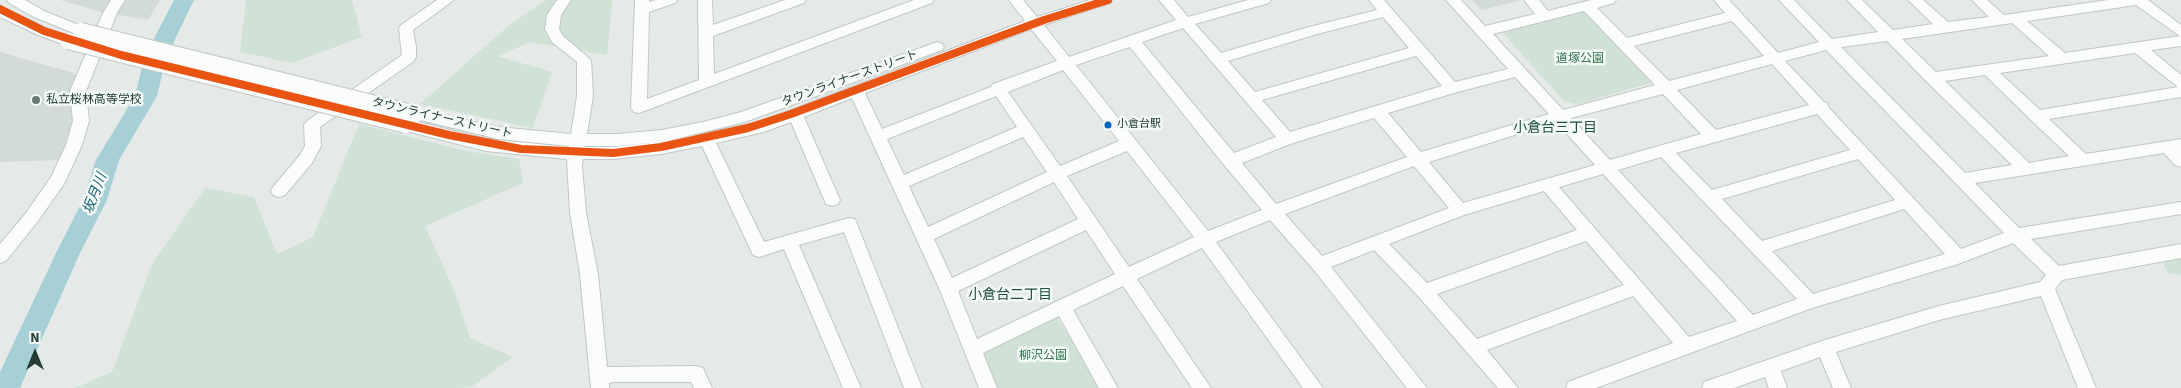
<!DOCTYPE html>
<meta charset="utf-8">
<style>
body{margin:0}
#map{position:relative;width:2181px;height:388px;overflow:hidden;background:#e5eae8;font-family:"Source Sans 3",sans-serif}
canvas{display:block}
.north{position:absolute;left:10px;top:328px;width:50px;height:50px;-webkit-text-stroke:4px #f3f9f6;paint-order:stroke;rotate:0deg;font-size:14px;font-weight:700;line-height:20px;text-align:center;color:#233d36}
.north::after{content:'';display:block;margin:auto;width:18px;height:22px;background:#233d36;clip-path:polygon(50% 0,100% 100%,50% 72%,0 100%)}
</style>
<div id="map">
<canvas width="2181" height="388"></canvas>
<div class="north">N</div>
</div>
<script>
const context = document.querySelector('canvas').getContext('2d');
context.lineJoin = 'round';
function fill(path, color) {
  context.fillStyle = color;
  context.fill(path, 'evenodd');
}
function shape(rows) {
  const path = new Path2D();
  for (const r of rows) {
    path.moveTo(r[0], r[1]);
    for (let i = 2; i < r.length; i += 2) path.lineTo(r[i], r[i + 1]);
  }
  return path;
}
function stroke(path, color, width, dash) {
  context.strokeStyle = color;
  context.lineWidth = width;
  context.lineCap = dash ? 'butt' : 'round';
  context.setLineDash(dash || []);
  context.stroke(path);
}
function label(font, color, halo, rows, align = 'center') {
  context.font = font + ' "Source Sans 3","Noto Sans JP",sans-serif';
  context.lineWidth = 5;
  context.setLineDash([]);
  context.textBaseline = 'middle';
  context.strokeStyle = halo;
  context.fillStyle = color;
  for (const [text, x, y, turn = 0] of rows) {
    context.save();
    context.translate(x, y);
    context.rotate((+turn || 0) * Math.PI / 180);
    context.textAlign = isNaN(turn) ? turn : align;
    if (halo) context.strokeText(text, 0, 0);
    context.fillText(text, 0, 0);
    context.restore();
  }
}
fill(shape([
 [60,0,160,0,148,20,101,12],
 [1472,0,1521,0,1482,10],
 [0,52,77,74,72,110,72,131,61,160,0,162]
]), '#d3dbd8');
fill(shape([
 [246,0,352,0,362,37,292,63,240,52],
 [545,0,612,0,607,55,531,42,497,56,552,72,533,128,420,104,507,27],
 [1578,10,1592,14,1658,81,1577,104,1564,101,1501,31],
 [359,124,467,151,519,159,523,183,425,226,454,290,470,338,513,357,471,387,460,388,75,388,112,372,152,264,205,188,254,197,277,254,313,237],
 [2181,256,2181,275,2168,273,2160,257],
 [1055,314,1101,388,992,388,978,354]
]), '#cfe2d5');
fill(shape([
 [174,0,194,0,166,58,157,96,119,160,107,200,80,253,20,388,0,388,0,372,56,253,83,200,96,160,135,96,144,58,174,0]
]), '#a7cfd6');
const minor = shape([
 [7,0,25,0,44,11,86,28,88,31,86,34,81,36,76,34,34,17,9,3,7,0],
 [111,0,125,0,117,13,86,91,89,121,82,145,64,184,38,221,6,261,0,263,0,244,26,213,51,177,66,145,73,121,70,91,103,13,111,0],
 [437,0,454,0,413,30,416,47,416,57,414,61,320,127,321,146,312,163,285,195,279,197,273,195,271,191,273,187,300,155,305,146,304,125,307,121,402,55,399,28,401,25,437,0],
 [557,0,571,0,561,15,559,29,563,36,591,60,593,96,587,134,617,134,662,130,703,122,741,112,932,44,937,42,942,44,944,47,942,50,745,122,662,142,617,146,585,146,585,147,613,147,661,142,760,122,1025,21,1009,0,1023,0,1037,17,1090,0,1112,0,1110,3,1044,25,1069,57,1176,20,1159,0,1174,0,1188,17,1248,0,1271,0,1269,3,1195,24,1221,53,1309,27,1377,10,1369,0,1384,0,1455,82,1508,69,1446,0,1461,0,1485,26,1535,14,1524,0,1539,0,1548,11,1591,0,1616,0,1614,3,1597,8,1627,38,1725,13,1714,0,1729,0,1778,53,1819,42,1779,0,1794,0,1832,39,1878,32,1847,0,1862,0,1893,30,1933,24,1908,0,1923,0,1948,22,1989,17,1972,0,1987,0,2004,15,2108,0,2148,0,2181,25,2181,46,2151,50,2181,75,2181,97,2049,119,2086,154,2181,139,2181,167,2175,165,2164,153,1975,183,2019,228,2181,202,2181,214,2031,239,2059,266,2181,244,2181,258,2062,280,2055,289,2096,388,2078,388,2041,296,1939,320,1836,352,1851,388,1833,388,1820,357,1781,371,1787,388,1769,388,1765,377,1734,388,1702,388,1704,382,1825,340,1939,306,2040,282,2046,275,2013,243,1958,264,1812,308,1596,388,1566,388,1568,382,1673,343,1633,296,1487,350,1518,388,1498,388,1418,296,1374,250,1331,267,1427,388,1407,388,1313,269,1270,220,1216,242,1323,388,1303,388,1202,248,1137,279,1211,388,1192,388,1123,286,1073,310,1118,388,1099,388,1059,316,983,353,997,388,979,388,939,288,852,98,804,117,840,200,838,204,832,206,826,204,791,122,764,132,716,143,764,242,849,218,855,219,922,388,904,388,844,232,799,245,861,388,843,388,784,249,759,257,753,255,702,146,661,154,613,159,583,159,582,166,586,213,598,274,607,367,696,366,703,368,712,388,694,388,691,382,614,382,609,383,609,388,591,388,580,274,570,213,567,159,486,151,406,131,401,129,398,125,401,121,406,119,486,139,569,147,569,146,498,139,416,119,411,118,408,114,411,110,416,109,498,127,571,134,577,96,577,62,552,42,545,29,547,15,557,0],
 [2136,5,2180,36,2065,53,2027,21,2136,5],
 [1584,11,1655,85,1563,110,1493,34,1584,11],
 [1383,17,1409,48,1255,92,1228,61,1317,34,1383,17],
 [1732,21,1764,56,1669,81,1634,46,1732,21],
 [2012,23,2049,56,1936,72,1902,39,2012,23],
 [1183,28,1276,137,1234,153,1142,42,1183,28],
 [1031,29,1057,61,993,84,991,87,882,129,865,93,1031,29],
 [1887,41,1927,82,2012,165,1965,173,1841,47,1887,41],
 [1130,47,1224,165,1262,210,1208,231,1076,65,1130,47],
 [1826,50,2004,233,1961,249,1829,108,1827,103,1824,102,1785,61,1826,50],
 [2135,53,2178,87,2040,110,2000,73,2135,53],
 [1416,56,1442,86,1290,132,1262,100,1416,56],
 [1772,64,1809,105,1716,130,1677,90,1772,64],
 [1063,70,1119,141,1060,166,1008,92,1063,70],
 [1985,75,2031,120,2069,156,2029,163,1945,81,1985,75],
 [1515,77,1549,114,1421,152,1388,113,1454,93,1515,77],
 [1663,94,1701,134,1610,160,1571,118,1663,94],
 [996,96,1017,127,904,175,887,139,996,96],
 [1817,114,1850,150,1712,190,1676,153,1817,114],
 [1374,118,1407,157,1276,204,1242,163,1293,143,1374,118],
 [1556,122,1595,165,1463,203,1429,162,1556,122],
 [1023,137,1047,172,928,227,909,186,1023,137],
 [1127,151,1194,237,1129,267,1067,176,1127,151],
 [1661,157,1703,201,1797,299,1753,315,1618,170,1661,157],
 [1858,159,1895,200,1762,241,1722,199,1858,159],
 [1414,166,1449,208,1322,256,1285,214,1414,166],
 [1603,174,1737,321,1689,337,1559,187,1603,174],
 [1054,182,1078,219,952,278,934,239,1054,182],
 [1544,191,1577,230,1427,283,1389,244,1464,215,1544,191],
 [1904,209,1945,254,1813,294,1772,251,1904,209],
 [1086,230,1115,274,977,339,958,291,1086,230],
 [1586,241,1624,285,1477,339,1437,294,1586,241],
 [635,0,649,0,649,2,656,0,677,0,675,3,649,12,647,99,699,80,698,0,712,0,713,25,785,0,806,0,804,3,713,36,714,74,914,0,934,0,932,3,639,113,634,112,631,108,635,0],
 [0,6,48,29,73,38,75,41,73,44,68,46,38,35,0,17,0,6]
]);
stroke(minor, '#c2c7c5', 2);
fill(minor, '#fbfcfc');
const minorBridge = shape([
 [81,31,416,114],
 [68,41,406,125]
]);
stroke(minorBridge, '#c2c7c5', 18, []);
stroke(minorBridge, '#fbfcfc', 16);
stroke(shape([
 [0,9,44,31,121,55,449,135,521,149,613,153,661,147,748,128,791,114,1044,20,1108,0]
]), '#ea5413', 8);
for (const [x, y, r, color] of [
 [36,100,5,"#677a74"],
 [1108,125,4.5,"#0065bd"]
]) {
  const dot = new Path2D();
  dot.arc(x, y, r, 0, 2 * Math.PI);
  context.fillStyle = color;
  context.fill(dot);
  stroke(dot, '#f3f9f6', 2);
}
label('11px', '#233d36', '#f3f9f6', [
 ["小倉台駅",1117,125]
], 'left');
label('12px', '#2f7249', '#f3f9f6', [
 ["道塚公園",1580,59],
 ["柳沢公園",1043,356]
]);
label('12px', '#233d36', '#f3f9f6', [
 ["タウンライナーストリート",850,79,-20],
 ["タウンライナーストリート",442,119,13]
]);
label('12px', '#233d36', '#f3f9f6', [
 ["私立桜林高等学校",46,100]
], 'left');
label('14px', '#204e43', '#f3f9f6', [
 ["小倉台三丁目",1555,129],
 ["小倉台二丁目",1010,296]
]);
label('italic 14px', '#206877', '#f3f9f6', [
 ["坂月川",96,194,-69]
]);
</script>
